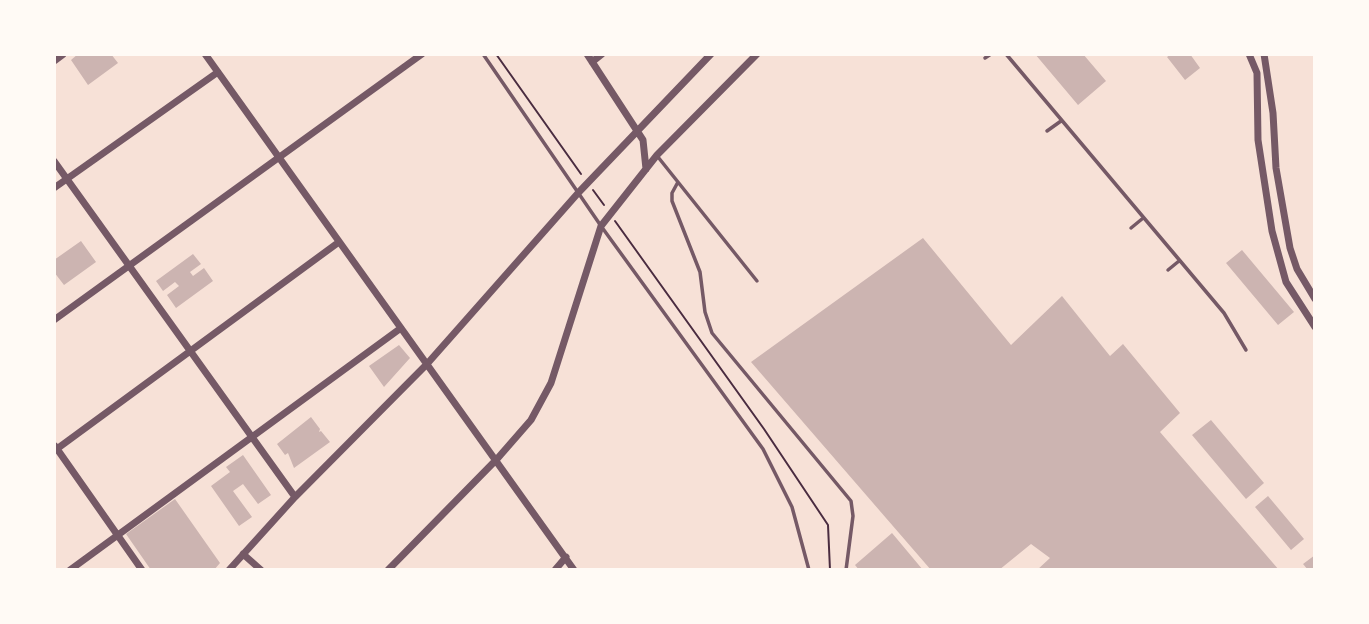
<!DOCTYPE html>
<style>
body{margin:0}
#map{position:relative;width:1369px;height:624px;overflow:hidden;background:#f7e1d7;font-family:Quicksand,sans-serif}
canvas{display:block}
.frame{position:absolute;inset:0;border:56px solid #fffaf5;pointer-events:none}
</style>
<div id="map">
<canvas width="1369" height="624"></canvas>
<div class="frame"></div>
</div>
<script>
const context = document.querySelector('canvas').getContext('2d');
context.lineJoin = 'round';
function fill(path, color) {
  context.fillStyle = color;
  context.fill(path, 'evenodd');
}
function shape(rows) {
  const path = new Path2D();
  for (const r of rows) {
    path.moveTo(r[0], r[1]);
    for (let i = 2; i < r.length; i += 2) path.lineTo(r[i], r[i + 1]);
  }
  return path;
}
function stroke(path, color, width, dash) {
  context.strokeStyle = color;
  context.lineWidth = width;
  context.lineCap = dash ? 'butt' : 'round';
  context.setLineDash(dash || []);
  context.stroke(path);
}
fill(shape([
 [78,54,111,54,118,63,88,85,71,60],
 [1035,54,1083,54,1106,81,1078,105],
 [1171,54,1190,54,1200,68,1185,80,1167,57],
 [923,238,1011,345,1062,296,1110,356,1123,344,1180,413,1160,432,1279,570,1037,570,1050,558,1031,544,999,570,931,570,751,362],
 [81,241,96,262,64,285,54,272,54,260],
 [1242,250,1294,312,1278,325,1226,263],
 [193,254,201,264,190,272,193,276,204,268,213,281,176,308,167,295,179,286,175,282,163,291,156,281],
 [399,345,410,358,384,387,369,366],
 [311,417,320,429,319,432,321,431,330,442,294,468,288,453,285,455,277,444],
 [1211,420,1264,483,1246,499,1192,435],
 [243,455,271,495,258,504,243,484,233,491,252,517,239,526,211,486,230,472,226,467],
 [1268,496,1304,539,1291,550,1255,507],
 [175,499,220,563,214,570,151,570,126,534],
 [892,533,923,570,859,570,855,565],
 [1315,555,1315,570,1308,570,1303,564]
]), '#ccb4b1');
stroke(shape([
 [496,54,581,174],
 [593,190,604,205],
 [615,221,764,429,828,525,830,570]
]), '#4a2c40', 2);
stroke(shape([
 [483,54,601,226,763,449,792,507,809,570],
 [1006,54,1224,313,1246,350],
 [985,58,991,54],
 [1047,131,1061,121],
 [658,157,757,281],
 [678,182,672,193,672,201,700,272,705,312,712,333,851,501,853,516,846,570],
 [1131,228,1142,219],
 [1168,270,1179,261]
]), '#755966', 3.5);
stroke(shape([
 [205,54,574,570],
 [587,54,643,140,646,169],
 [1249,54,1257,73,1258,140,1272,231,1286,282,1315,327],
 [1264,54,1273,113,1276,168,1290,248,1297,269,1315,299],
 [592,62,602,54],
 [54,161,295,497],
 [54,188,218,72],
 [54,320,422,54],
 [55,446,142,570],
 [54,451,339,242],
 [243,554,261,570],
 [70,570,401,328],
 [229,570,295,497,427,364,579,192,711,54],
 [388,570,497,459,531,420,551,383,601,226,657,155,757,54],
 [555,570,566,557]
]), '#755966', 7);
stroke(shape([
 [54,60,62,54]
]), '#755966', 9);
</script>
